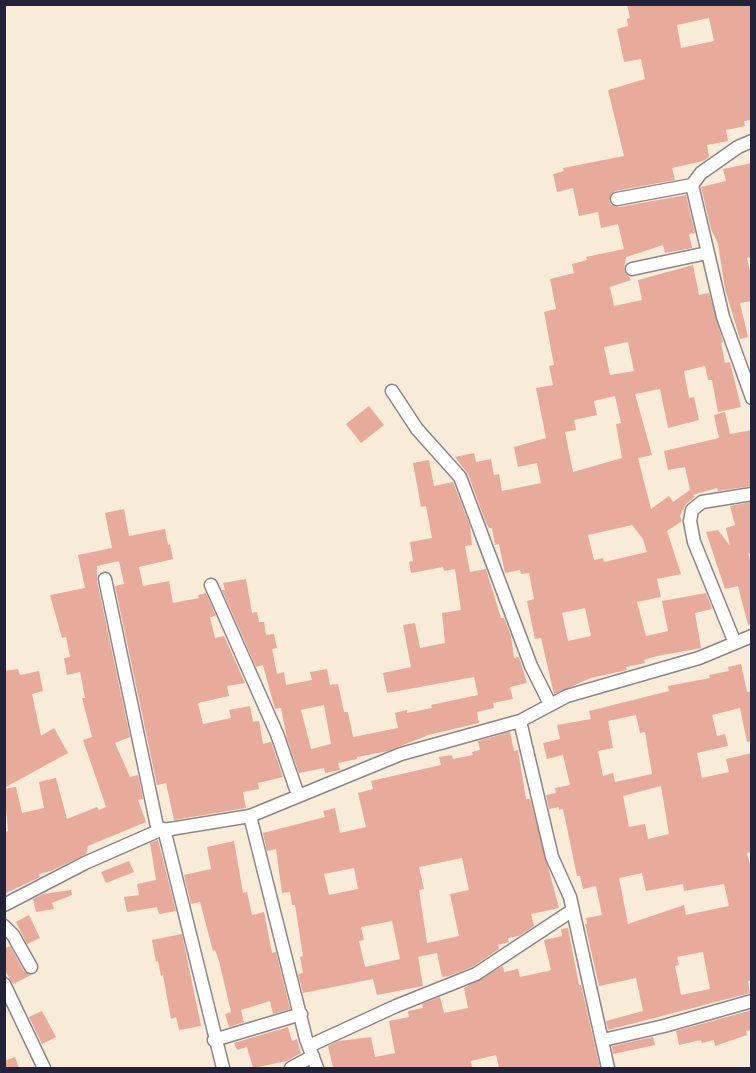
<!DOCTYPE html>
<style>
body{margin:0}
#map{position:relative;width:756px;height:1073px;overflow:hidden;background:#f8ebd7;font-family:"Shantell Sans",sans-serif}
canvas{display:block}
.frame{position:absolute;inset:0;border:6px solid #22223b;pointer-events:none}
</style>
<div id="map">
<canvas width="756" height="1073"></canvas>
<div class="frame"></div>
</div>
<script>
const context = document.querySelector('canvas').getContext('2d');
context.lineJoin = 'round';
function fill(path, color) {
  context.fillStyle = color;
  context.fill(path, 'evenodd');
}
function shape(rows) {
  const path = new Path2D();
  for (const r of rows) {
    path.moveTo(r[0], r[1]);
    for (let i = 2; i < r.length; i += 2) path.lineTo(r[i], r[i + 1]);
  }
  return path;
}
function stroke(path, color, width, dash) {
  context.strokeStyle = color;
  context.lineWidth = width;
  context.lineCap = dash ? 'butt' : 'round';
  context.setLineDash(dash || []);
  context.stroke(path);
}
fill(shape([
 [627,4,752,4,752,120,744,121,745,126,726,130,728,141,707,145,709,157,703,161,672,168,675,180,615,191,609,200,611,205,619,207,686,195,695,233,689,234,692,248,665,253,663,245,626,257,624,270,631,280,610,287,614,306,642,300,638,280,693,265,699,295,709,293,723,342,721,343,725,363,730,362,741,407,718,412,712,380,708,380,705,366,684,371,689,398,694,397,699,420,668,428,660,389,635,394,652,455,638,458,651,509,669,496,673,502,690,490,685,467,668,470,664,451,719,438,714,415,725,412,730,434,752,430,752,486,718,491,717,488,693,495,695,497,686,504,680,516,682,521,667,531,681,574,657,579,661,597,637,602,646,636,668,631,662,601,706,593,712,609,695,613,701,648,657,656,644,660,645,663,626,667,627,670,591,678,554,694,541,638,535,639,527,601,534,599,529,573,521,574,520,570,505,573,499,544,495,545,492,528,489,528,486,523,468,474,455,457,474,453,476,462,491,459,494,475,499,474,502,491,541,483,537,463,518,467,514,447,546,438,536,388,553,385,549,366,554,365,544,312,556,309,550,279,574,273,572,264,587,260,586,257,624,249,618,224,601,228,598,212,579,216,573,188,557,192,553,174,564,171,563,168,624,156,608,90,645,79,641,59,624,62,617,29,628,26,627,19,630,18],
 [709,18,714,41,681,48,677,25],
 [628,342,634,371,610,375,604,347],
 [615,396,621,423,616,424,622,458,573,472,565,432,576,430,574,420,597,415,594,401],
 [632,525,643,539,647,552,604,562,603,558,594,560,588,535],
 [585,608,591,636,568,641,562,613],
 [752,163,752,257,747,258,752,280,752,301,740,303,748,337,740,339,725,289,718,244,711,229,701,187,726,181,723,169],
 [369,406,384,425,361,443,346,424],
 [429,460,434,486,453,482,470,526,472,545,465,546,470,572,486,569,501,618,504,618,511,636,514,658,519,657,527,683,510,687,513,699,493,703,494,708,477,712,479,723,428,735,388,751,357,757,357,759,338,763,340,770,325,773,324,768,299,773,287,739,281,708,275,709,263,665,256,667,222,590,225,590,223,583,246,579,252,613,257,612,259,622,264,622,266,635,274,634,277,648,272,649,277,674,284,672,286,685,312,680,310,672,327,669,330,685,338,684,344,712,348,712,353,737,398,728,395,713,407,710,407,713,432,708,431,705,478,695,474,677,387,693,383,673,411,667,403,625,415,623,420,648,445,643,442,613,461,610,455,569,444,571,443,567,411,573,409,562,413,561,410,542,432,538,426,506,421,507,413,463],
 [324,705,331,744,311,749,301,710],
 [752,502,752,553,748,554,752,566,752,624,748,625,738,586,725,589,706,532,718,530,730,546,726,528,735,525,730,506],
 [124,509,129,536,165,529,168,545,170,544,173,559,139,567,143,586,169,581,173,603,199,598,198,595,206,593,216,616,210,617,215,638,224,636,245,683,227,686,229,696,198,703,203,724,231,718,229,710,250,706,253,722,259,721,263,744,271,742,283,777,258,783,259,789,243,792,246,808,174,820,166,783,157,785,115,586,124,584,119,561,97,566,97,581,130,737,115,743,130,777,138,775,143,799,138,800,146,822,88,846,86,854,51,871,39,874,40,877,4,894,4,832,8,831,4,789,16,787,22,813,44,808,39,782,56,778,67,819,97,807,99,810,106,807,83,740,92,737,82,698,85,698,80,672,67,675,64,658,70,657,66,637,62,638,50,595,85,588,78,555,112,548,105,513],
 [741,664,747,692,752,691,752,741,747,742,740,708,712,715,717,736,725,734,728,746,697,753,702,778,729,772,726,759,752,753,752,852,747,853,752,872,752,980,748,981,750,993,608,1030,606,1021,643,1011,636,978,599,986,585,924,587,924,586,918,602,915,596,886,583,889,580,876,577,876,563,809,559,810,559,807,549,809,546,795,556,793,555,788,570,785,563,755,547,759,543,743,560,739,557,725,591,719,589,711,669,691,668,686,710,678,709,675,729,671,728,667],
 [636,715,640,733,645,732,652,774,615,782,613,773,603,776,598,751,613,748,608,721],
 [661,786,669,834,648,839,645,824,629,827,623,796],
 [642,873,646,891,683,884,684,891,724,884,729,906,686,915,684,905,628,924,619,878],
 [703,952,710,989,681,995,675,966,679,965,677,957],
 [18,669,20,675,39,671,43,691,32,694,41,736,54,728,68,753,4,788,4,671],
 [510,732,514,751,518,750,526,799,530,799,559,908,531,914,534,926,519,936,508,938,509,942,498,945,499,949,472,967,449,976,442,977,437,953,418,957,423,986,377,995,373,979,303,993,298,974,303,973,300,957,303,956,295,905,292,905,290,892,282,893,276,849,267,851,263,833,325,817,323,811,335,808,340,833,366,827,358,793,373,789,371,781,441,765,439,757,452,755,453,759,473,755,472,752,480,750,478,741],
 [462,858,469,890,450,894,459,936,427,943,419,890,424,889,419,867],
 [354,868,358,889,329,895,324,874],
 [392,921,400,959,365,967,359,941,364,940,361,927],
 [158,840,176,911,159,914,157,907,127,912,124,897,139,895,137,884,156,880,150,843],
 [234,841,243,893,247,892,252,915,264,912,272,953,276,952,290,1009,273,1014,270,1001,241,1010,244,1022,229,1027,225,1014,231,1012,219,961,215,950,213,951,200,902,191,904,184,875,211,869,207,847],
 [129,861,134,872,106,883,101,872],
 [71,890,72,895,52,903,54,909,36,912,33,899,43,894],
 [29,915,40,938,27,944,16,922],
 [568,928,579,985,581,985,600,1068,499,1068,496,1055,471,1061,472,1068,333,1068,328,1046,339,1041,371,1037,375,1057,395,1053,389,1021,409,1017,408,1011,423,1008,422,1004,440,997,444,1013,468,1008,464,988,503,966,504,972,518,969,520,977,548,971,551,970,544,940,562,936,561,929],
 [182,934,201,1026,179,1030,176,1017,171,1019,163,975,161,976,158,961,156,962,152,940],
 [10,946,24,971,31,975,13,984,4,969,4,949],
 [752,1010,752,1030,746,1031,747,1035,715,1046,714,1040,702,1043,701,1040,679,1045,676,1031],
 [42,1011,56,1037,42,1044,29,1017],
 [288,1027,292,1041,297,1039,301,1053,287,1061,253,1068,247,1047,237,1050,234,1043],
 [653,1037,655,1045,613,1054,612,1046],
 [15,1057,19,1068,4,1068,4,1061]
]), '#e8aa9a');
const minor = shape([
 [752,141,738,147,701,173,692,185,723,317,752,398],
 [617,199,692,185],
 [632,269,707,253],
 [392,391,417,429,460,477,531,666,550,704],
 [105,579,158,831],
 [211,585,277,734,298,795],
 [735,643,694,542,690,521,692,510,702,502,752,494],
 [520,721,567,696,699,658,752,636],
 [250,816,401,754,520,721,552,857,570,897,608,1068],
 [164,829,223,1068],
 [4,905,85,863,158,831,250,816,306,1039,317,1068],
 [4,926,13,935,31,967],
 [4,984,44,1068],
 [214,1040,301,1014],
 [603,1040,664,1026,752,1001],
 [309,1046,396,1006,476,974,573,910],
 [291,1068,313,1056]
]);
stroke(minor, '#8d8689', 15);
stroke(minor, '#fff', 12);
</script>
